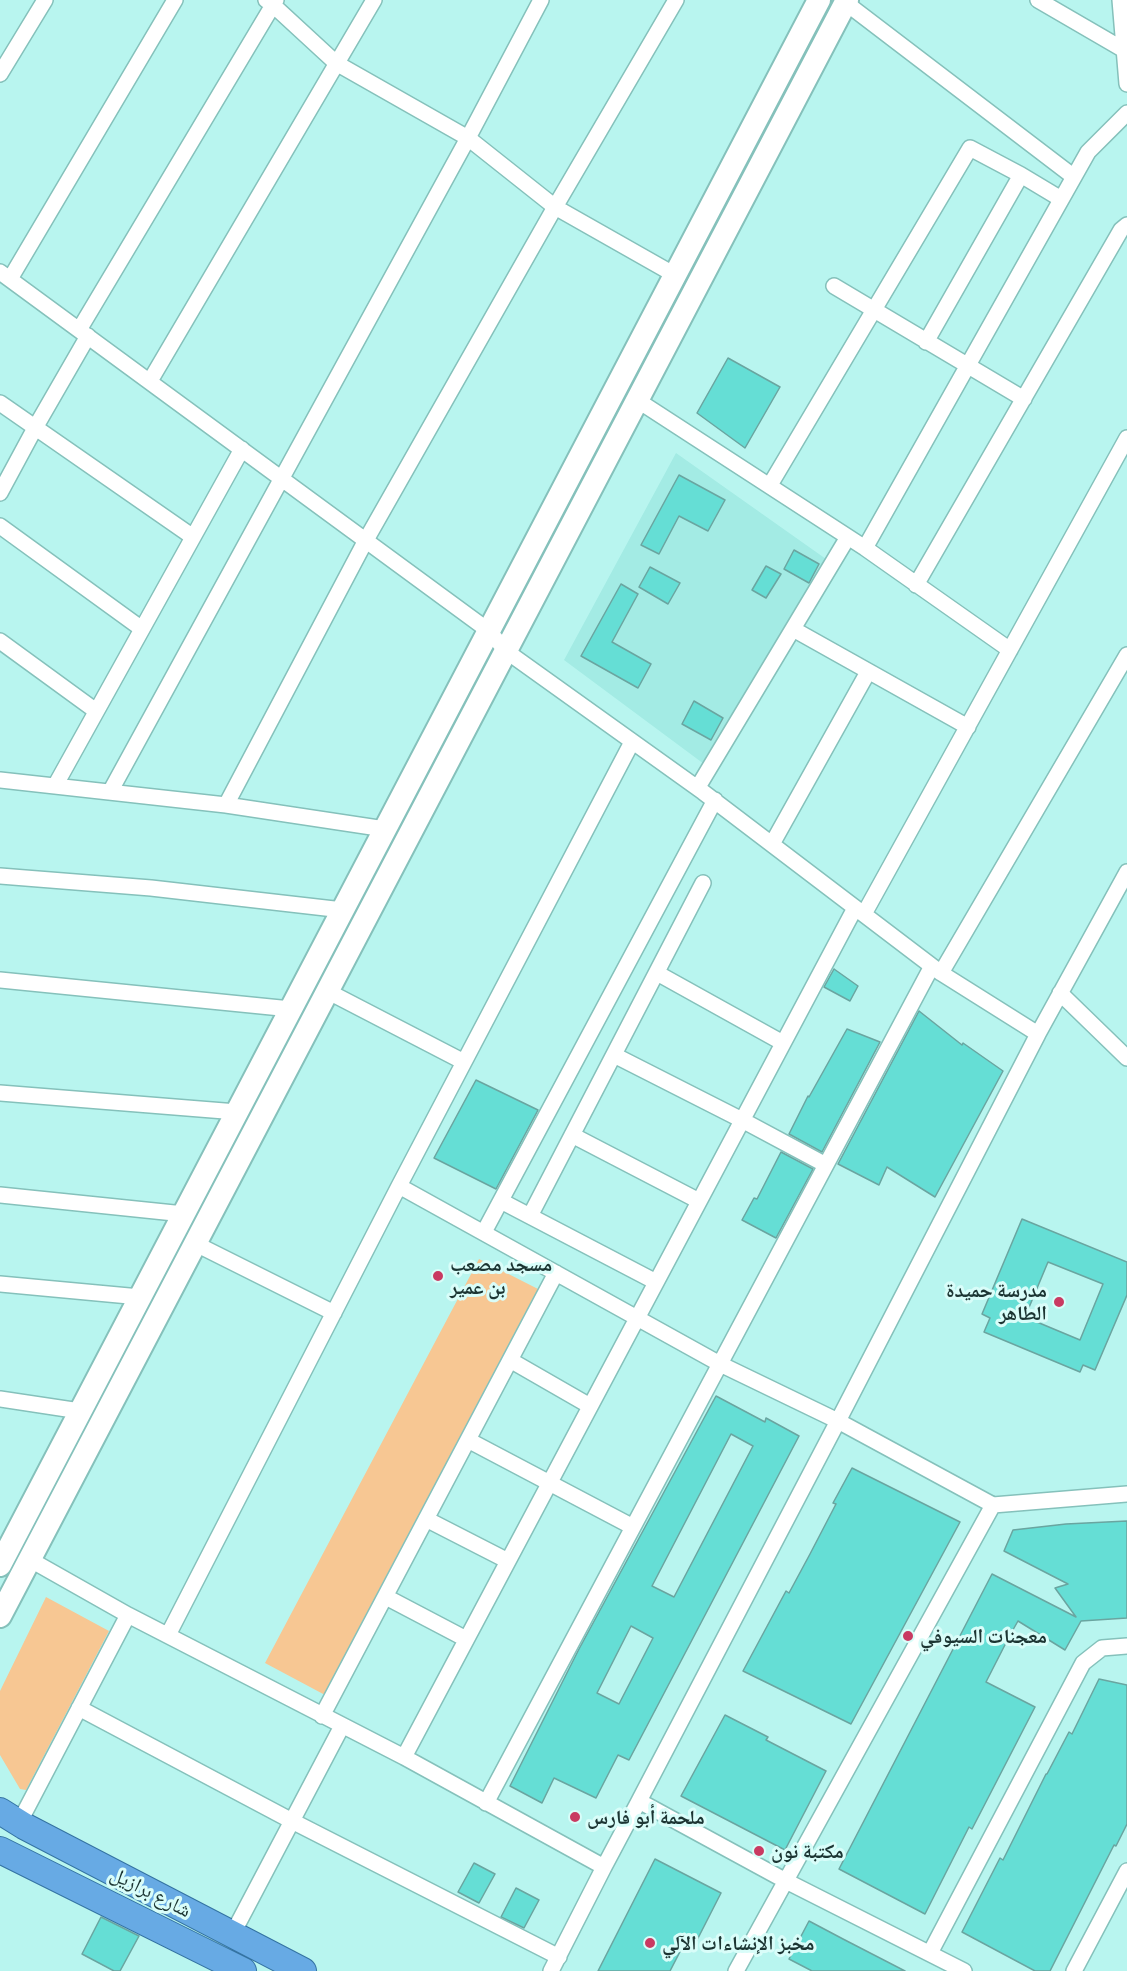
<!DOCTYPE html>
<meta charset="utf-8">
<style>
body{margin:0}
canvas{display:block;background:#b8f5ef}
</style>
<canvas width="1127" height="1971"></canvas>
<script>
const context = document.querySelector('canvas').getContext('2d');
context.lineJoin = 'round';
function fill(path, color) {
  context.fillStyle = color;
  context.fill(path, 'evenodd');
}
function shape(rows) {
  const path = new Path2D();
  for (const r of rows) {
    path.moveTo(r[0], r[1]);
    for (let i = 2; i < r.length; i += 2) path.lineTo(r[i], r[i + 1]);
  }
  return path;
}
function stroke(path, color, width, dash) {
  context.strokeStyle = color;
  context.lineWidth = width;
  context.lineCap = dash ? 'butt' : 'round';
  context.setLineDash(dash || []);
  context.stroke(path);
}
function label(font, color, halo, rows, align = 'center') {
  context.font = font + ' "Exo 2","Noto Naskh Arabic",sans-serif';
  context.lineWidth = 6;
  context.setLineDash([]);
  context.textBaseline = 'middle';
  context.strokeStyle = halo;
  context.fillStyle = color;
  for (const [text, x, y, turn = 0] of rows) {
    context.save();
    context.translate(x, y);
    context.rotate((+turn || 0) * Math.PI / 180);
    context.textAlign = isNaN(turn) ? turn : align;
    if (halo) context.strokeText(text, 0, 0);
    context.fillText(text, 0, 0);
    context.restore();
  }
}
fill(shape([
 [676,453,826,559,704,764,564,660]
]), '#a3ebe4');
fill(shape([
 [479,1259,538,1289,325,1695,265,1663],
 [46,1597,109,1631,26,1790,20,1789,0,1755,0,1691]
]), '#f7c793');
const building = shape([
 [728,358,780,387,745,448,697,413,728,358],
 [679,475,725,500,708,531,679,516,659,554,641,545,679,475],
 [794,550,819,564,809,583,784,569,794,550],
 [766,566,781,574,766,598,752,590,766,566],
 [650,567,680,583,668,604,639,587,650,567],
 [621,584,638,594,612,642,651,664,638,688,581,656,621,584],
 [694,701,723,718,711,740,682,724,694,701],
 [834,969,858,986,850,1001,824,987,834,969],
 [919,1011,962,1045,963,1043,1003,1071,935,1197,887,1167,879,1185,838,1164,919,1011],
 [847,1029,880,1042,822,1152,789,1134,808,1096,809,1097,847,1029],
 [476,1080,538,1110,496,1189,434,1158,476,1080],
 [781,1152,813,1169,776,1238,742,1220,754,1198,757,1199,781,1152],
 [1022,1219,1127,1262,1127,1295,1095,1370,1083,1365,1080,1372,984,1332,990,1318,982,1314,1022,1219],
 [1048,1262,1103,1284,1080,1340,1025,1317,1048,1262],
 [716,1396,765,1422,766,1418,799,1436,629,1760,618,1755,596,1798,554,1778,542,1803,510,1786,579,1649,716,1396],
 [731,1434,753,1446,674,1597,652,1586,731,1434],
 [631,1626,653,1638,619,1704,597,1693,631,1626],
 [852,1468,960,1522,851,1724,743,1671,786,1591,789,1593,810,1554,836,1504,833,1503,852,1468],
 [1127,1521,1127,1618,1081,1621,1065,1650,1018,1621,1010,1635,986,1682,1035,1707,972,1829,969,1827,925,1914,839,1869,992,1574,1076,1617,1055,1588,1068,1584,1004,1551,1013,1530,1066,1524,1127,1521],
 [1099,1679,1127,1685,1127,1824,1116,1846,1114,1845,1050,1971,1035,1971,962,1932,1000,1858,1003,1860,1046,1774,1047,1774,1069,1732,1072,1734,1099,1679],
 [725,1715,768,1737,766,1740,826,1771,785,1850,681,1796,725,1715],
 [655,1859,721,1893,693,1948,684,1944,670,1971,598,1971,655,1859],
 [474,1863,495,1874,479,1903,458,1892,474,1863],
 [516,1888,539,1900,524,1928,501,1917,516,1888],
 [101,1917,139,1936,120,1971,114,1971,82,1954,101,1917],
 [809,1921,843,1939,905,1971,812,1971,789,1959,809,1921]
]);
fill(building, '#65ded5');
stroke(building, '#6aa5a0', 1.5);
const minor = shape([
 [266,0,273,5,336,63,468,138,555,207,675,275],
 [1038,0,1124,50],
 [1120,0,1127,84],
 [846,3,1074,177],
 [0,74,45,0],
 [0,272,489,631,506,651,703,792,941,973,1038,1034],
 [10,279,175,0],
 [834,286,1024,399],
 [79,330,276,0],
 [926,342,1021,175],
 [150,381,374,0],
 [637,400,865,548,1010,650],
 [0,403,193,537],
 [770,485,970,148,1021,175,1061,199],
 [0,493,35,428,88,336],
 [0,526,142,629],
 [865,548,1088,152,1127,113],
 [916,585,1121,230,1127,225],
 [793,629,968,727],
 [0,641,96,711],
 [0,780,226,805,385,829],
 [55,786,242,449],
 [698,787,848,537],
 [110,792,468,138,541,0],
 [226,805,366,540,555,207,676,0],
 [772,844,868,672],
 [0,876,151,888,343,910],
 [864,914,1127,438],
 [657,973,783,1043],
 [941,973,1127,655],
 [0,980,291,1009],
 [327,991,464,1062],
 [1060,993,1127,1058],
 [614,1055,742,1120,826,1165],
 [0,1093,237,1112],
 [572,1135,699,1201],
 [399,1186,720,1364,838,1421,1038,1034,1127,872],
 [0,1195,184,1214],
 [501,1201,656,1282],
 [530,1216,703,883],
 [484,1232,715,800],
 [194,1243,334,1313],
 [0,1284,140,1297],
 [510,1360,590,1406],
 [0,1399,80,1411],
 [468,1440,633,1527],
 [993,1505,1127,1494],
 [426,1519,508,1561],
 [29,1559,128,1615,404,1757,604,1867,639,1801,786,1881,964,1971],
 [386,1597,466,1639],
 [168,1635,399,1186,632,742],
 [79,1708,292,1821,559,1957],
 [322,1716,556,1273],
 [404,1757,855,908],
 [639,1801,838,1421,993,1505,736,1971],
 [486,1803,932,966],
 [19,1823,128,1615],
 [232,1935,342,1726],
 [930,1953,1083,1663,1102,1648,1127,1646],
 [551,1971,604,1867],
 [1074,1971,1127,1871]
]);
const secondary = shape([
 [0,1565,819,0],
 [0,1616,847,0]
]);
const trunk = shape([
 [0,1811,24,1826,303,1971],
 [0,1850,243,1971]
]);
stroke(minor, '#85c1bb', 18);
stroke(secondary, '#85c1bb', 26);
stroke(trunk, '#3473a2', 28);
stroke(minor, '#fff', 15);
stroke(secondary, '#fff', 22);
stroke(trunk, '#67aae4', 26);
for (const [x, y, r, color] of [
 [438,1276,6,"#c93a62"],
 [1059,1302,6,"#c93a62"],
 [908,1636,6,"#c93a62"],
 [575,1817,6,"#c93a62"],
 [759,1851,6,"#c93a62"],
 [650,1943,6,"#c93a62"]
]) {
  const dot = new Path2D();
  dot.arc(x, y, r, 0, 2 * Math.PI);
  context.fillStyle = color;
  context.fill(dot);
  stroke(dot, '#d9fdf9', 2);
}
label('bold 20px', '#1c3533', '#d9fdf9', [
 ["مسجد مصعب",450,1264],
 ["بن عمير",450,1287],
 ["مدرسة حميدة",1047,1290,"right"],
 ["الطاهر",1047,1313,"right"],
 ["معجنات السيوفي",920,1636],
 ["ملحمة أبو فارس",587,1817],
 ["مكتبة نون",771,1851],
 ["مخبز الإنشاءات الآلي",662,1943]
], 'left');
label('20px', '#1c3533', '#d9fdf9', [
 ["شارع برازيل",151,1892,27]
]);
</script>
